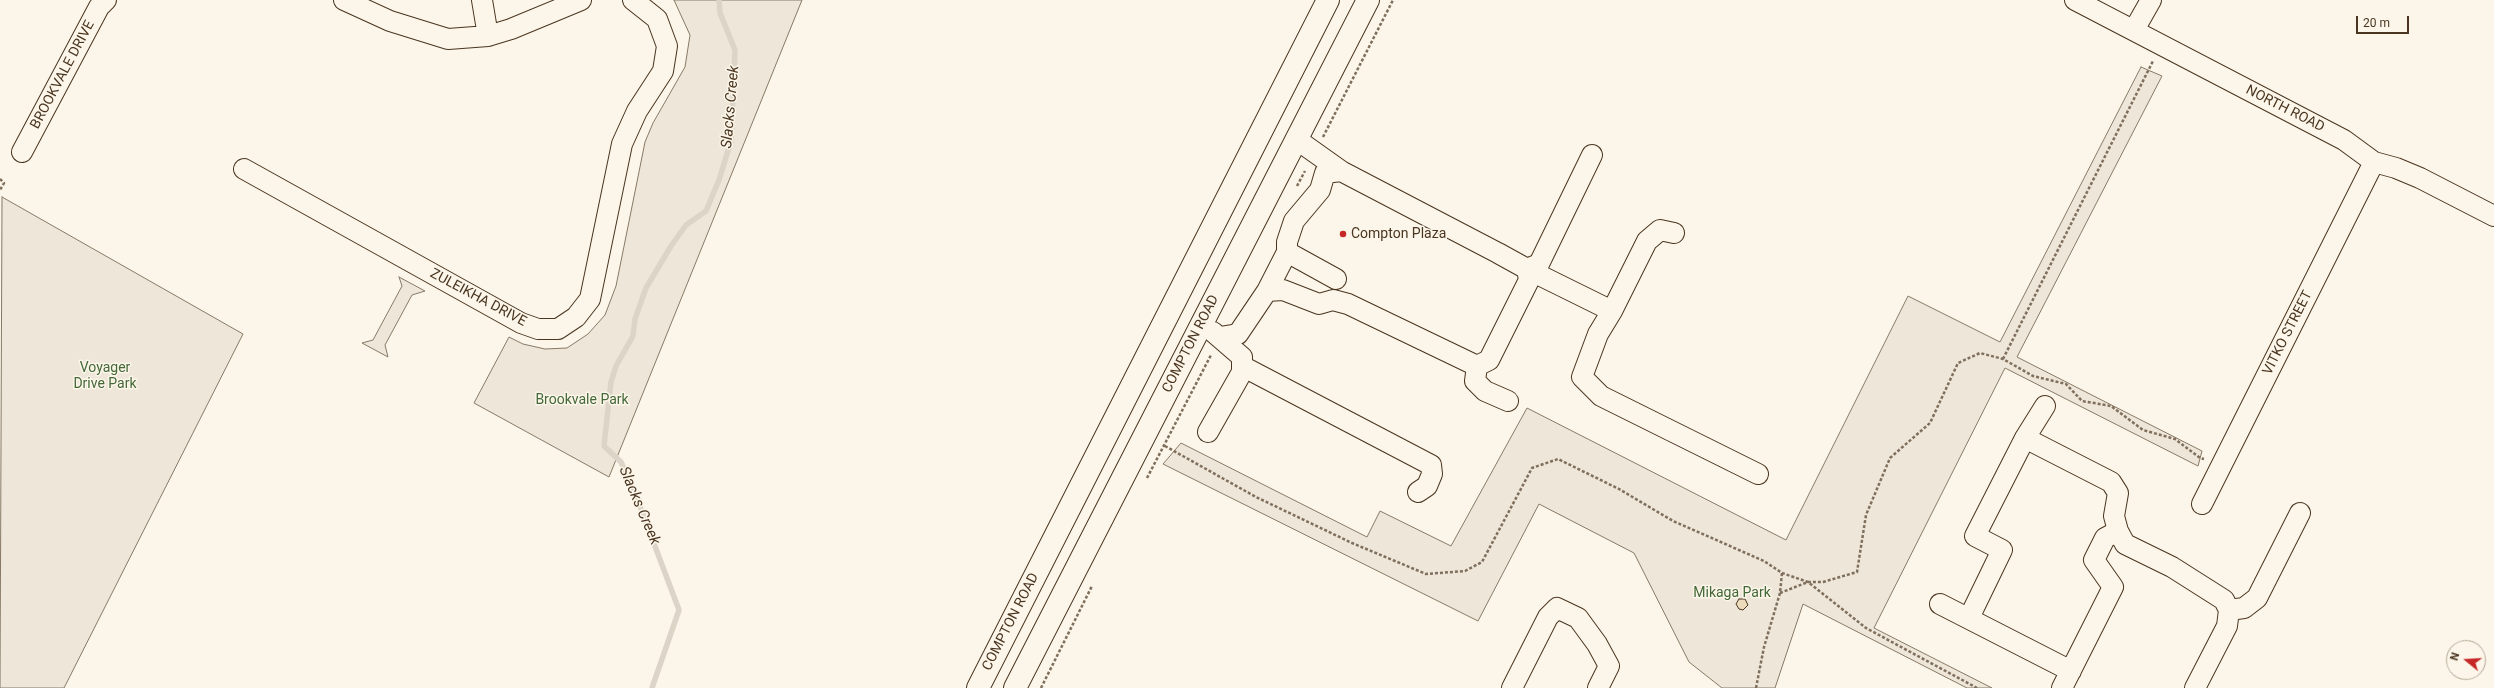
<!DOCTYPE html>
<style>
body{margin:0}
#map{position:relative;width:2494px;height:688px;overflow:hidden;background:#fbf6e9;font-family:Roboto,sans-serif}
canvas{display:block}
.north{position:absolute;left:2446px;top:640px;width:40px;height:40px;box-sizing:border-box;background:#fbf6e9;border:1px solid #b4a999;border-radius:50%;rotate:288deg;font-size:11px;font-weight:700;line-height:16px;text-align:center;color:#4a3520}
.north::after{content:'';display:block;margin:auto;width:14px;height:18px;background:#c62828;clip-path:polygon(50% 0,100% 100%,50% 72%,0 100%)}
.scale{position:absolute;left:2356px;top:16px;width:53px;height:18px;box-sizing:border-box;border:2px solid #4a3520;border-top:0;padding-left:5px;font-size:12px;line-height:14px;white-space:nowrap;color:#4a3520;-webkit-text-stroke:3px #fbf6e9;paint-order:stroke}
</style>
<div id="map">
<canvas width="2494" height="688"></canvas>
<div class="north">N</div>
<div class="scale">20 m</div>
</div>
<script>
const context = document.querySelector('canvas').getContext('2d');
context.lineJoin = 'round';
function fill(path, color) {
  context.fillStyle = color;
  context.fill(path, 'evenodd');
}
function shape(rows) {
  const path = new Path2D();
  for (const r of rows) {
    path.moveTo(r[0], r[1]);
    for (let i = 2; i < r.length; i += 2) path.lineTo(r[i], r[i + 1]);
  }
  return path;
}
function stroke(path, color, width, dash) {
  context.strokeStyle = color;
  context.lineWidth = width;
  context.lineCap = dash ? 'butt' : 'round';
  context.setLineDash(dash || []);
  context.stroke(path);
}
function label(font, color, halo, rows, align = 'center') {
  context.font = font + ' Roboto,sans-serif';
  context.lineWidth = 3;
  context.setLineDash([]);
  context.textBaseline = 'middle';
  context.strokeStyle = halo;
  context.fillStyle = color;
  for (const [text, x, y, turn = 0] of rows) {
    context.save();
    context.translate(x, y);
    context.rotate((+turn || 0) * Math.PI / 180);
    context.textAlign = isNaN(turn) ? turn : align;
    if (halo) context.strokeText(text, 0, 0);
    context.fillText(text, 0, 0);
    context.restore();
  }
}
const green = shape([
 [674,0,802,0,609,477,474,403,509,337,523,344,545,349,567,348,588,334,605,315,616,286,645,142,653,123,685,67,690,35,674,0],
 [2141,67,2162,76,2017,357,2202,451,2198,466,2005,368,1874,628,1992,688,1967,688,1803,604,1775,688,1722,688,1689,662,1634,553,1539,504,1478,621,1163,464,1181,443,1367,537,1380,511,1451,546,1527,408,1786,540,1908,296,2000,342,2141,67],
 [2,197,243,334,64,688,0,688,2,197],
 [399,277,425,291,412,295,385,345,388,357,362,343,373,340,402,286,399,277]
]);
fill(green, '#ede6d9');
stroke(green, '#887966', 1);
stroke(shape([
 [652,688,679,610,635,493,621,462,604,446,611,382,616,366,633,336,635,319,646,288,671,246,686,225,706,211,719,180,731,141,735,50,720,13,719,0]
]), '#dcd4c6', 5.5);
const building = shape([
 [1739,599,1745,599,1748,605,1743,610,1739,609,1736,604,1739,599]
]);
fill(building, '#ecdcbc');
stroke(building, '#4a3520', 1);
const minor = shape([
 [344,0,390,21,448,39,488,36,511,29,581,0],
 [482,0,488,36],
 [2075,0,2344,140,2374,162,2396,168,2420,178,2494,216],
 [2134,30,2151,0],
 [1296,139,1341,171],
 [22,152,99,7,106,0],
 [244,169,521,323,538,329,558,329,576,317,590,299,622,144,637,111,663,71,667,46,657,19,633,0],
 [1527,269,1612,311,1598,334,1582,377,1601,396,1758,474],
 [1527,269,1539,264,1592,155],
 [1267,291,1287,252],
 [1612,311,1647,241,1660,230,1674,233],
 [1220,337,1238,334,1267,291,1283,290,1319,304,1333,300,1348,304,1477,366,1489,360,1529,280,1527,269,1498,253,1341,171,1325,173,1320,190,1294,221,1287,242,1287,252,1336,279],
 [1242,366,1431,465,1432,474,1427,486,1418,492],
 [1477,366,1475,381,1485,391,1508,401],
 [1208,432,1242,372,1242,357,1213,332],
 [2025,438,2111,482,2118,493,2114,516,2118,531,2125,544,2172,567,2224,600,2229,610,2227,626,2195,688],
 [2202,504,2374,162],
 [1940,604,2071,671],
 [2229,610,2244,608,2257,598,2300,513],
 [1969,618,2002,550,1975,536,2025,438,2045,406],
 [1512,688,1548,617,1557,608,1578,618,1597,644,1609,666,1598,688],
 [2062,688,2113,587,2094,560,2105,538,2118,531]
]);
const major = shape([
 [978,688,1328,0],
 [1015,688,1368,0]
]);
stroke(minor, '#4a3520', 22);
stroke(major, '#4a3520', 24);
stroke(shape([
 [1323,137,1393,0],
 [0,179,4,183,0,190],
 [1297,186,1305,171],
 [2003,359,2153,61],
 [1165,446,1256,497,1352,543,1426,574,1465,571,1482,562,1532,468,1558,459,1619,489,1673,521,1764,561,1782,573,1808,582,1866,628,1977,688],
 [1147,478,1211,355],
 [1780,593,1808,582,1823,582,1857,572,1866,515,1890,458,1930,423,1958,363,1980,353,2003,359,2033,376,2066,384,2082,401,2111,406,2143,430,2175,439,2200,458,2204,459],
 [1041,688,1092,586],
 [1756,688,1764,647,1780,593,1782,573]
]), '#7f6f5c', 2.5, [3, 2]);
stroke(minor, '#fbf6e9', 20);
stroke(major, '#fbf6e9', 22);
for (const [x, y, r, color] of [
 [1343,234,4,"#c62828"]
]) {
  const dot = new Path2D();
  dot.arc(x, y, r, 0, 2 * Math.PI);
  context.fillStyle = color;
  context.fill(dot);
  stroke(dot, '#fbf6e9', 1.5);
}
label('14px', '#4a3520', '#fbf6e9', [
 ["BROOKVALE DRIVE",63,75,-62],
 ["NORTH ROAD",2285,109,27],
 ["ZULEIKHA DRIVE",478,298,28],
 ["VITKO STREET",2288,333,-63],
 ["COMPTON ROAD",1191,344,-63],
 ["COMPTON ROAD",1011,622,-63]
]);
label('14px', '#4a3520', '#fbf6e9', [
 ["Compton Plaza",1351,234]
], 'left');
label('14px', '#436837', '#fbf6e9', [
 ["Voyager",105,368],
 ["Drive Park",105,384],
 ["Brookvale Park",582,400],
 ["Mikaga Park",1732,593]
]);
label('italic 15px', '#4a3520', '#fbf6e9', [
 ["Slacks Creek",731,107,-85],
 ["Slacks Creek",639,506,67]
]);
</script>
